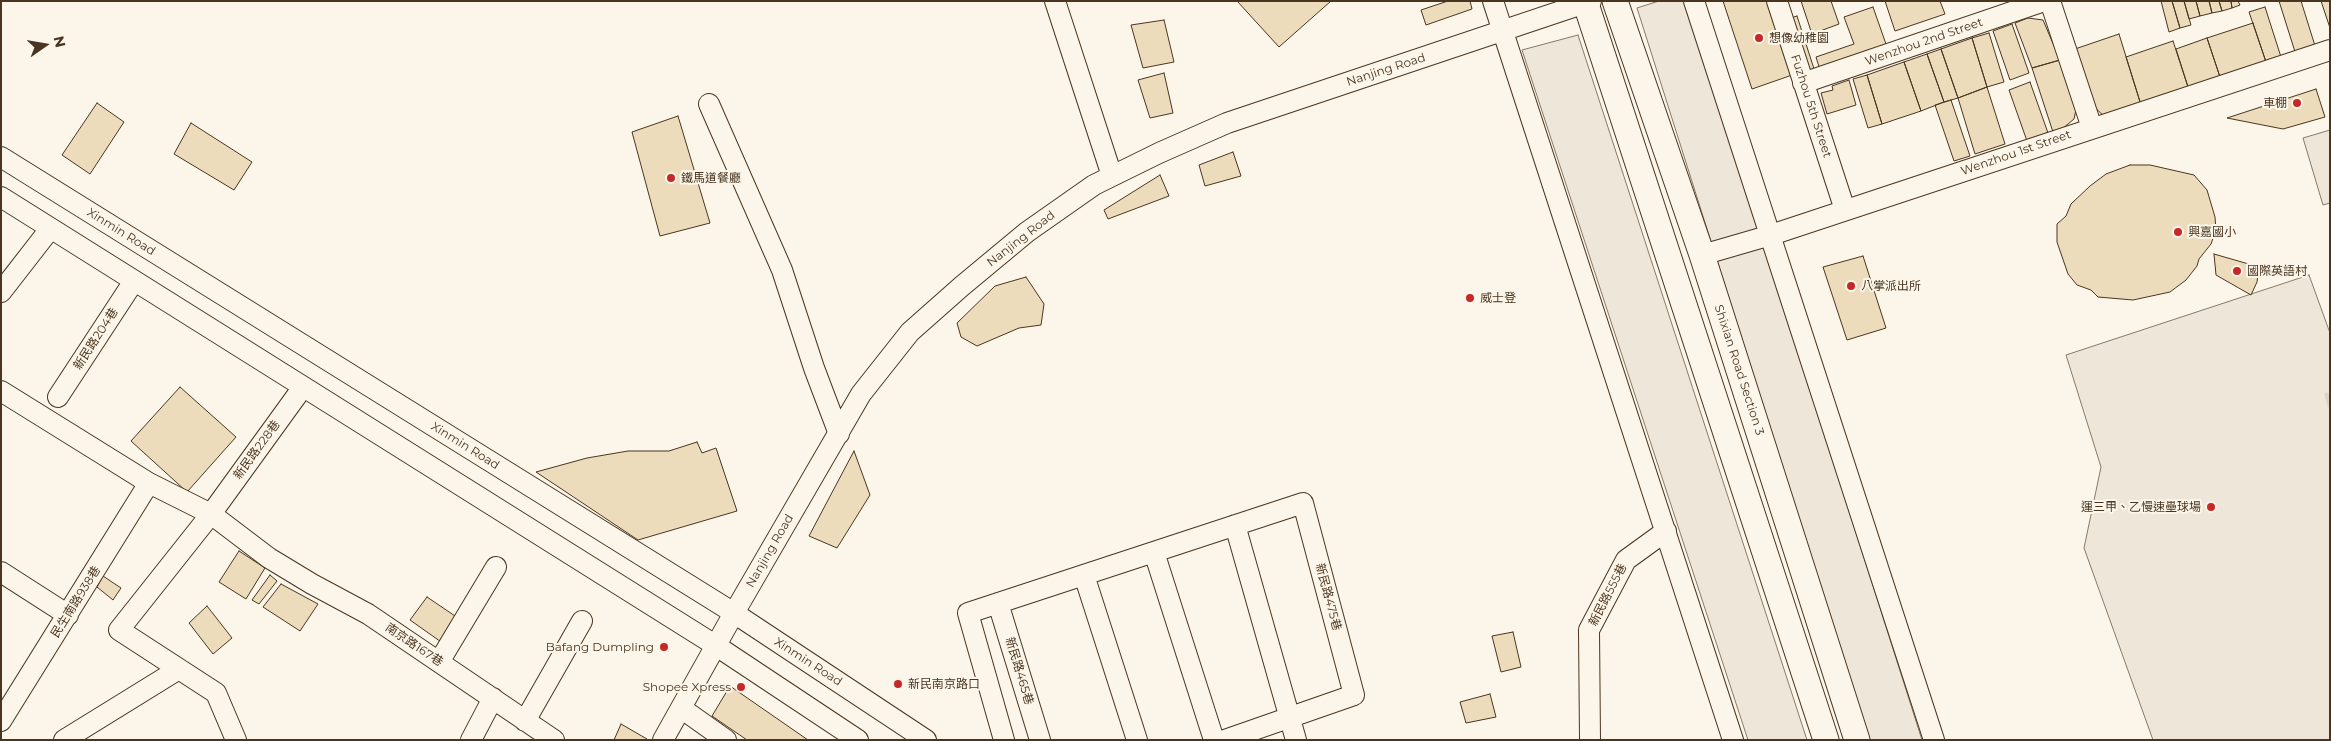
<!DOCTYPE html>
<meta charset="utf-8">
<style>
body{margin:0}
#map{position:relative;width:2331px;height:741px;overflow:hidden;background:#fbf6e9;font-family:Montserrat,sans-serif}
canvas{display:block}
.frame{position:absolute;inset:0;border:2px solid #4a3520;pointer-events:none}
.north{position:absolute;left:20px;top:20px;width:50px;height:50px;-webkit-text-stroke:4px #fbf6e9;paint-order:stroke;rotate:77deg;font-size:14px;font-weight:700;line-height:20px;text-align:center;color:#4a3520}
.north::after{content:'';display:block;margin:auto;width:18px;height:22px;background:#4a3520;clip-path:polygon(50% 0,100% 100%,50% 72%,0 100%)}
</style>
<div id="map">
<canvas width="2331" height="741"></canvas>
<div class="frame"></div>
<div class="north">N</div>
</div>
<script>
const context = document.querySelector('canvas').getContext('2d');
context.lineJoin = 'round';
function fill(path, color) {
  context.fillStyle = color;
  context.fill(path, 'evenodd');
}
function shape(rows) {
  const path = new Path2D();
  for (const r of rows) {
    path.moveTo(r[0], r[1]);
    for (let i = 2; i < r.length; i += 2) path.lineTo(r[i], r[i + 1]);
  }
  return path;
}
function stroke(path, color, width, dash) {
  context.strokeStyle = color;
  context.lineWidth = width;
  context.lineCap = dash ? 'butt' : 'round';
  context.setLineDash(dash || []);
  context.stroke(path);
}
function label(font, color, halo, rows, align = 'center') {
  context.font = font + ' Montserrat,"Noto Sans TC",sans-serif';
  context.lineWidth = 4;
  context.setLineDash([]);
  context.textBaseline = 'middle';
  context.strokeStyle = halo;
  context.fillStyle = color;
  for (const [text, x, y, turn = 0] of rows) {
    context.save();
    context.translate(x, y);
    context.rotate((+turn || 0) * Math.PI / 180);
    context.textAlign = isNaN(turn) ? turn : align;
    if (halo) context.strokeText(text, 0, 0);
    context.fillText(text, 0, 0);
    context.restore();
  }
}
const green = shape([
 [1659,1,1687,1,1922,740,1869,740,1637,8,1659,1],
 [1578,35,1807,740,1748,740,1522,50,1578,35],
 [2330,130,2330,203,2323,205,2303,138,2330,130],
 [2309,275,2330,333,2330,740,2153,740,2084,548,2101,467,2066,355,2309,275]
]);
fill(green, '#ede6d9');
stroke(green, '#887966', 1);
stroke(shape([
 [2327,395,2330,405]
]), '#dcd4c6', 5);
const building = shape([
 [1237,1,1331,1,1279,47,1237,1],
 [1448,1,1470,1,1472,9,1426,25,1421,10,1448,1],
 [1723,1,1770,1,1795,74,1752,89,1723,1],
 [1801,1,1831,1,1839,24,1812,34,1801,1],
 [1885,1,1940,1,1945,14,1895,31,1885,1],
 [2161,1,2172,1,2180,28,2169,32,2161,1],
 [2172,1,2184,1,2191,25,2180,28,2172,1],
 [2184,1,2196,1,2200,16,2189,19,2184,1],
 [2196,1,2209,1,2212,13,2200,16,2196,1],
 [2209,1,2219,1,2222,11,2212,13,2209,1],
 [2219,1,2231,1,2232,8,2222,11,2219,1],
 [2231,1,2238,1,2240,5,2232,8,2231,1],
 [2279,1,2301,1,2316,49,2296,55,2279,1],
 [2321,1,2330,1,2330,28,2321,1],
 [1873,7,1887,47,1820,70,1816,57,1854,44,1844,17,1873,7],
 [2265,7,2281,57,2266,62,2249,12,2265,7],
 [1797,16,1815,72,1802,76,1785,20,1797,16],
 [2028,18,2043,20,2060,60,2032,68,2015,23,2028,18],
 [1164,20,1174,62,1143,68,1131,25,1164,20],
 [2253,23,2266,62,2220,77,2207,38,2253,23],
 [2012,24,2029,73,2010,80,1993,31,2012,24],
 [1989,33,2004,82,1987,87,1972,38,1989,33],
 [2119,34,2141,105,2105,117,2091,104,2075,49,2119,34],
 [1972,38,1987,87,1958,98,1941,49,1972,38],
 [2207,38,2220,77,2188,87,2176,49,2207,38],
 [2173,41,2188,87,2141,105,2126,57,2173,41],
 [1941,49,1958,98,1944,102,1927,54,1941,49],
 [1927,54,1944,102,1921,111,1904,62,1927,54],
 [2060,60,2077,105,2074,119,2062,129,2053,132,2032,68,2060,60],
 [1904,62,1921,111,1882,124,1867,75,1904,62],
 [1164,73,1173,113,1150,118,1138,80,1164,73],
 [1867,75,1882,124,1868,128,1853,79,1867,75],
 [1849,80,1856,105,1827,114,1821,93,1833,90,1832,86,1849,80],
 [2030,82,2048,133,2027,141,2009,90,2030,82],
 [1987,87,2005,144,1975,154,1958,98,1987,87],
 [2316,89,2325,117,2283,129,2227,118,2316,89],
 [1951,100,1970,156,1954,161,1935,105,1951,100],
 [97,103,124,122,90,174,62,155,97,103],
 [678,116,710,223,660,236,632,132,678,116],
 [191,123,252,162,234,190,174,154,191,123],
 [1233,152,1241,176,1205,186,1199,165,1233,152],
 [2130,165,2150,165,2194,175,2207,190,2215,217,2216,230,2211,244,2199,259,2197,266,2186,280,2170,292,2133,300,2098,297,2091,290,2077,285,2068,274,2057,242,2057,224,2066,216,2071,204,2090,186,2106,174,2130,165],
 [1160,175,1169,196,1108,219,1104,210,1160,175],
 [2214,254,2259,267,2257,282,2251,295,2216,275,2214,254],
 [1863,256,1886,328,1847,340,1823,267,1863,256],
 [1026,277,1044,304,1041,325,1019,328,977,346,961,337,957,323,995,286,1026,277],
 [180,387,236,437,187,492,131,441,180,387],
 [697,442,702,453,716,448,737,511,638,540,536,472,587,458,628,451,669,451,697,442],
 [854,451,870,495,837,548,809,536,854,451],
 [239,551,265,568,246,599,219,582,239,551],
 [270,575,277,581,259,604,252,600,270,575],
 [103,576,121,588,113,600,97,587,103,576],
 [281,584,318,604,300,631,263,607,281,584],
 [427,597,458,618,444,644,410,620,427,597],
 [207,606,232,638,213,654,189,623,207,606],
 [1513,632,1521,667,1501,672,1492,636,1513,632],
 [730,686,808,740,747,740,712,716,730,686],
 [1490,694,1496,717,1466,723,1460,702,1490,694],
 [621,724,647,739,646,740,614,740,621,724]
]);
fill(building, '#ecdcbc');
stroke(building, '#4a3520', 1);
const minor = shape([
 [1055,1,1112,176],
 [1493,1,1733,740],
 [1694,1,1934,740],
 [1777,1,1845,210],
 [2050,1,2092,128],
 [1803,83,2044,1],
 [709,104,782,270,814,368,839,434],
 [1,157,734,613,926,740],
 [1,197,715,645,858,740],
 [1702,255,1771,235,2330,50],
 [1,292,50,229],
 [1,391,149,483,211,514,303,387],
 [58,397,134,281],
 [1235,525,1296,740],
 [1154,552,1214,740],
 [1,572,68,615],
 [1084,575,1137,740],
 [998,603,1040,740],
 [439,662,496,567],
 [681,708,726,740],
 [1,721,149,483],
 [525,721,582,621],
 [64,740,179,669],
 [236,740,216,693,119,630,211,514,269,558,312,584,368,614,554,740],
 [471,740,493,698],
 [663,740,734,613,861,394,910,332,962,286,1027,232,1094,185,1159,153,1227,123,1591,1],
 [1004,740,968,613,1303,503,1354,695,1225,740],
 [1590,740,1589,630,1626,560,1666,531]
]);
const major = shape([
 [1585,1,1826,740],
 [1615,1,1702,255,1857,740]
]);
stroke(minor, '#4a3520', 22);
stroke(major, '#4a3520', 27);
stroke(minor, '#fbf6e9', 20);
stroke(major, '#fbf6e9', 25);
for (const [x, y, r, color] of [
 [1759,38,5,"#c62828"],
 [2297,103,5,"#c62828"],
 [671,178,5,"#c62828"],
 [2178,232,5,"#c62828"],
 [2237,271,5,"#c62828"],
 [1851,286,5,"#c62828"],
 [1470,298,5,"#c62828"],
 [2211,507,5,"#c62828"],
 [664,647,5,"#c62828"],
 [898,684,5,"#c62828"],
 [741,687,5,"#c62828"]
]) {
  const dot = new Path2D();
  dot.arc(x, y, r, 0, 2 * Math.PI);
  context.fillStyle = color;
  context.fill(dot);
  stroke(dot, '#fbf6e9', 2);
}
label('12px', '#4a3520', '#fbf6e9', [
 ["想像幼稚園",1769,38],
 ["車棚",2287,103,"right"],
 ["鐵馬道餐廳",681,178],
 ["興嘉國小",2188,232],
 ["國際英語村",2247,271],
 ["八掌派出所",1861,286],
 ["威士登",1480,298],
 ["運三甲、乙慢速壘球場",2201,507,"right"],
 ["Bafang Dumpling",654,647,"right"],
 ["新民南京路口",908,684],
 ["Shopee Xpress",731,687,"right"]
], 'left');
label('12px', '#4a3520', '#fbf6e9', [
 ["Wenzhou 2nd Street",1924,42,-19],
 ["Nanjing Road",1386,70,-18],
 ["Fuzhou 5th Street",1811,106,72],
 ["Wenzhou 1st Street",2016,153,-19],
 ["Xinmin Road",121,232,32],
 ["Nanjing Road",1021,239,-38],
 ["新民路204巷",96,339,-57],
 ["Shixian Road Section 3",1739,370,72],
 ["Xinmin Road",465,446,32],
 ["新民路228巷",257,450,-54],
 ["Nanjing Road",770,551,-60],
 ["新民路555巷",1608,595,-63],
 ["新民路475巷",1328,597,75],
 ["民生南路938巷",76,602,-58],
 ["南京路167巷",414,645,34],
 ["Xinmin Road",808,662,33],
 ["新民路465巷",1019,671,73]
]);
</script>
